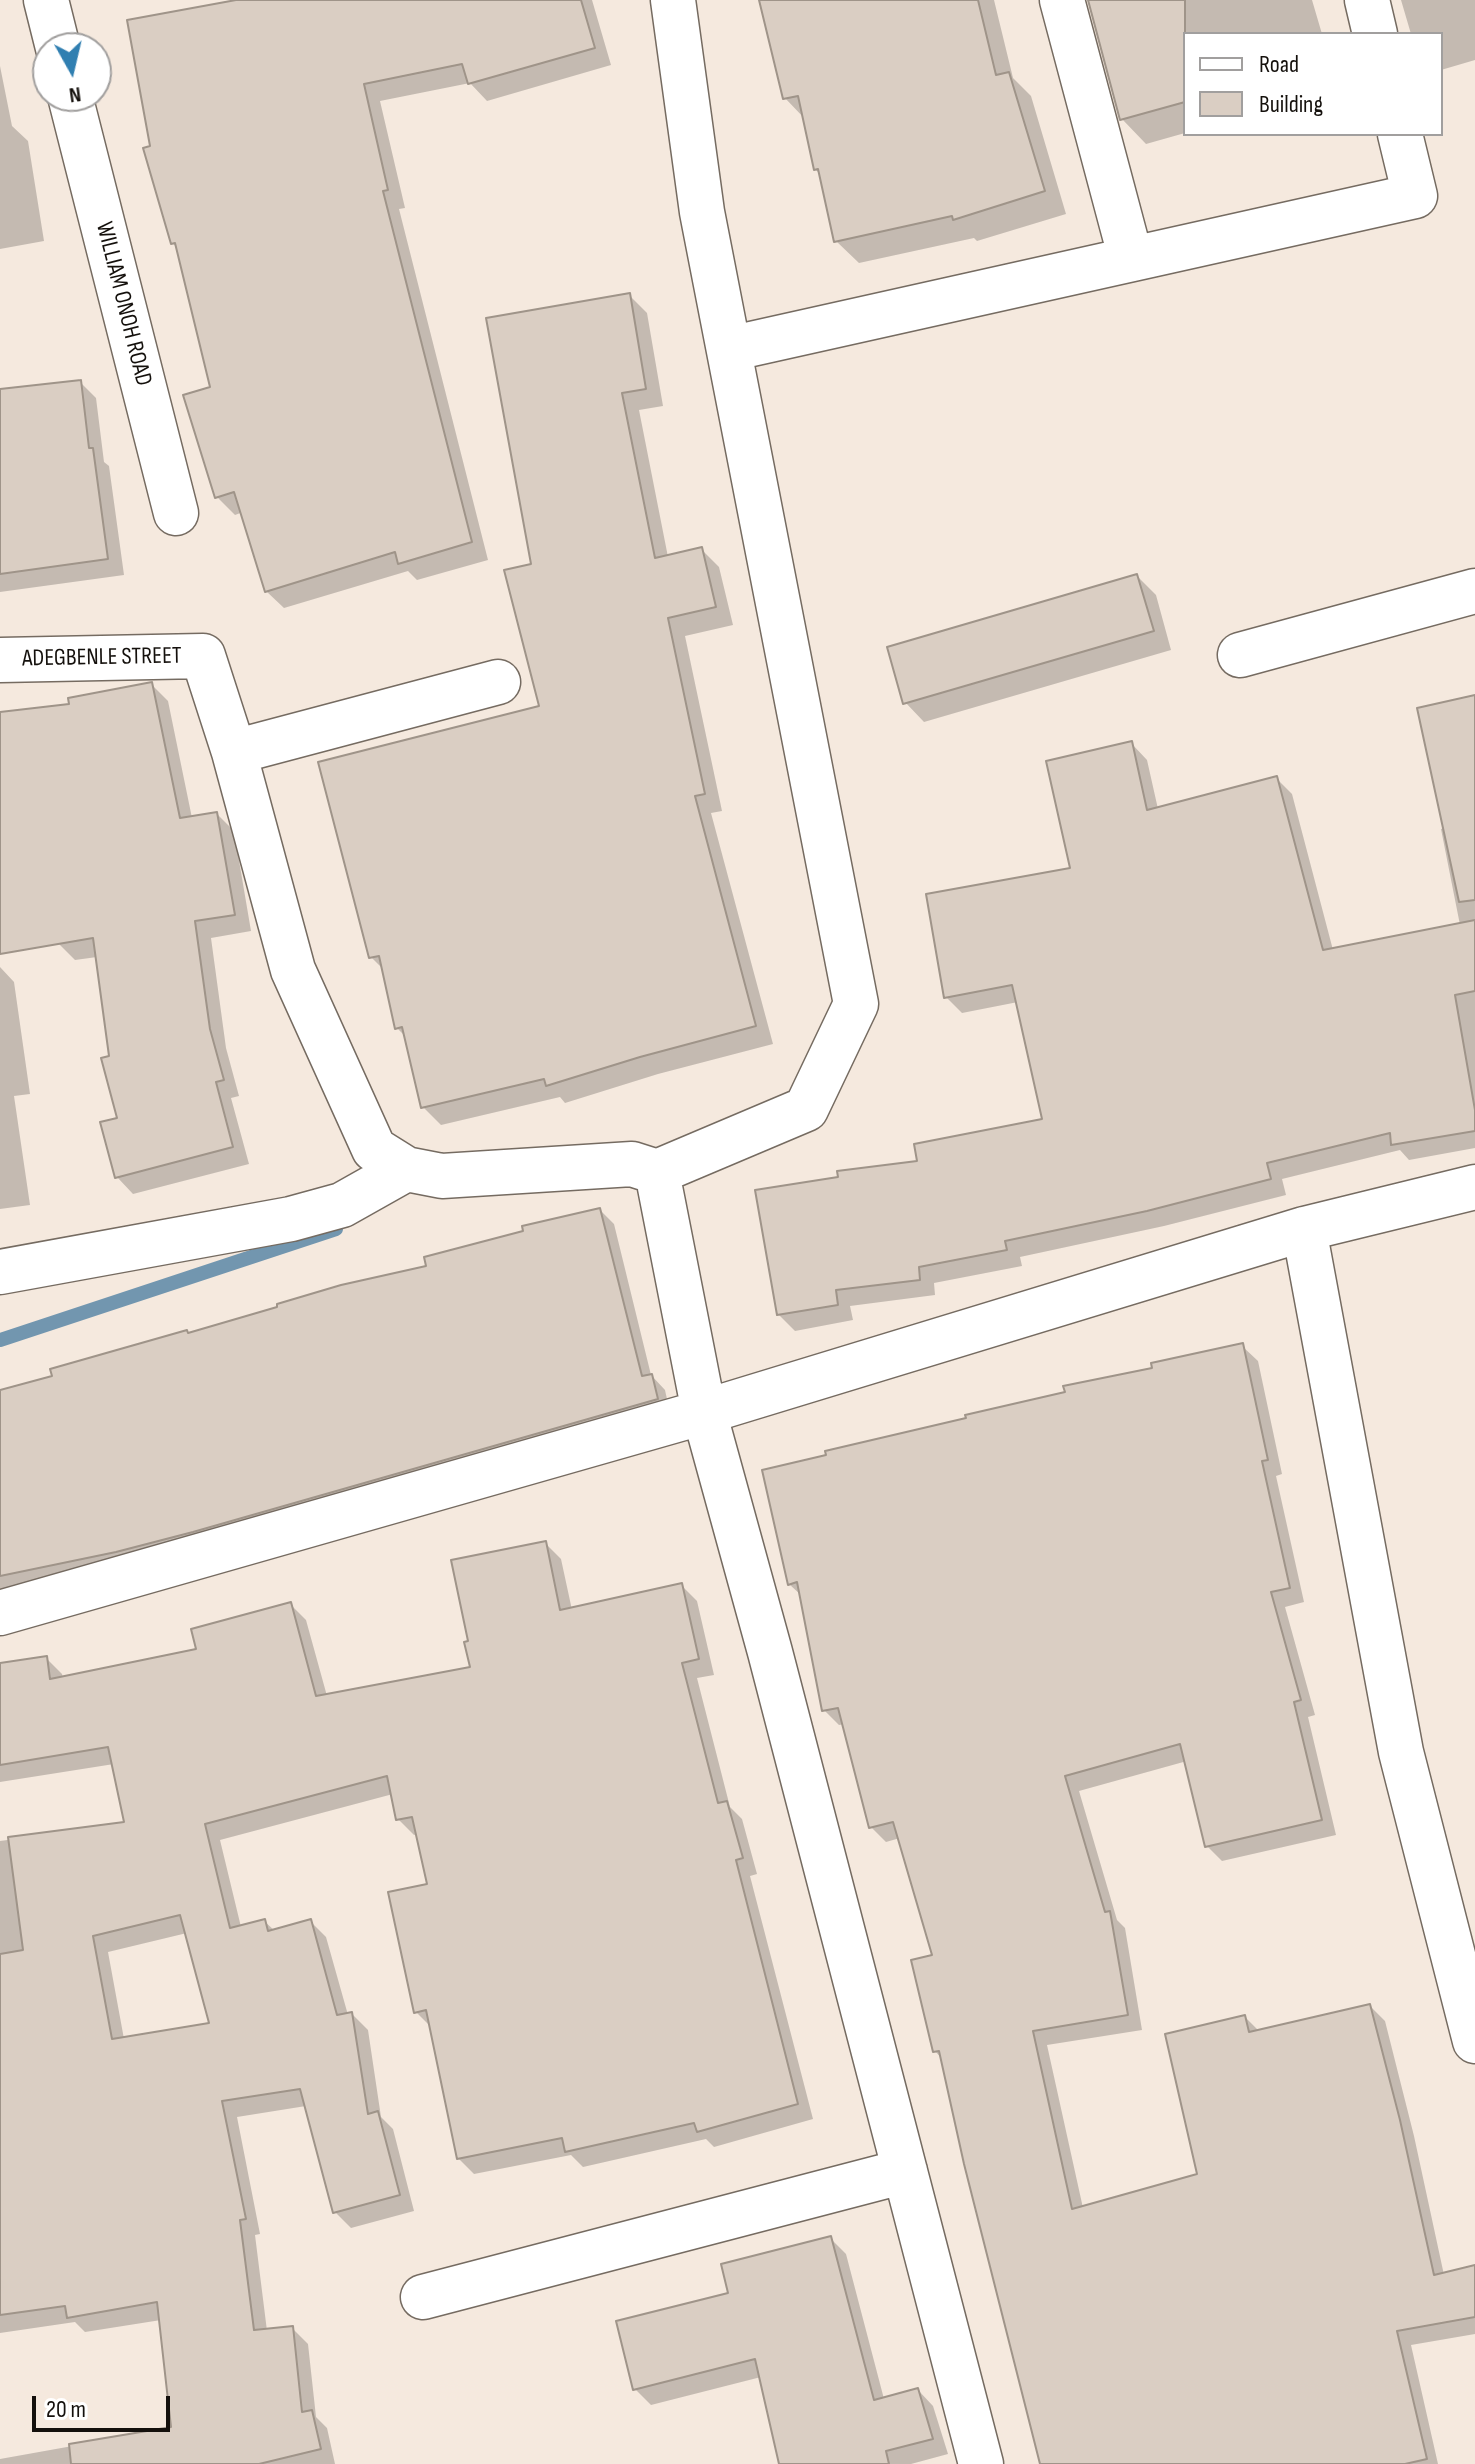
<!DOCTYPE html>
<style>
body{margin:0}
#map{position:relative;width:1475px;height:2464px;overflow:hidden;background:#f5e9de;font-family:"Sofia Sans Condensed",sans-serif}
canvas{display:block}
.legend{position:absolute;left:1183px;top:32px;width:260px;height:104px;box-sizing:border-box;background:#fff;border:2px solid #a19f9e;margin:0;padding:10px 14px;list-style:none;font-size:24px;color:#14100c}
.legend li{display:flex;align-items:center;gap:16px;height:40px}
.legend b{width:40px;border:2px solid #a19f9e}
.north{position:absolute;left:32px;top:32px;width:80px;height:80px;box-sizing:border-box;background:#fff;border:2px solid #a19f9e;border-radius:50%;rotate:172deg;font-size:22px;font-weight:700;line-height:32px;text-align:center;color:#14100c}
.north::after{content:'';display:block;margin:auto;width:28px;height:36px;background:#307fb1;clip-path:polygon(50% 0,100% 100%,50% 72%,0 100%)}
.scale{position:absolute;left:32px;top:2396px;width:138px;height:36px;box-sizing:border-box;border:4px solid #14100c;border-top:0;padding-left:10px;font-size:24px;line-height:28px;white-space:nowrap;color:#14100c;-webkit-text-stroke:6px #fff;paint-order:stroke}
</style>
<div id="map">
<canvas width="1475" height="2464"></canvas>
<ul class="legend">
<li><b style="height:10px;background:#fff"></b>Road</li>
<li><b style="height:22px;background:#dacec3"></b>Building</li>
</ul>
<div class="north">N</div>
<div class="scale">20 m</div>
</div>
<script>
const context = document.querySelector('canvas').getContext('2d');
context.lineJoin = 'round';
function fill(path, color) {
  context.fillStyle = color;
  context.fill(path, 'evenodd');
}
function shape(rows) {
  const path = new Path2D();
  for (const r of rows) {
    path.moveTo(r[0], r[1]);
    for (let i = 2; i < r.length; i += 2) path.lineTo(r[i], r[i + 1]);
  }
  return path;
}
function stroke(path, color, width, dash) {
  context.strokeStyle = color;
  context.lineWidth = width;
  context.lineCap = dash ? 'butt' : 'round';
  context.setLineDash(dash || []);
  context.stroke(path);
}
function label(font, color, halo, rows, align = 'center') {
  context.font = font + ' "Sofia Sans Condensed",sans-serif';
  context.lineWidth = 6;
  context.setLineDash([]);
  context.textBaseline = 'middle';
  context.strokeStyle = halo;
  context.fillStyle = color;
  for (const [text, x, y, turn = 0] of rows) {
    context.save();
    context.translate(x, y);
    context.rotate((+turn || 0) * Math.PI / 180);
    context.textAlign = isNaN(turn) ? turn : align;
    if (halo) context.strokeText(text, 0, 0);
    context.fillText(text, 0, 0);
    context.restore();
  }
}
fill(shape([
 [247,0,592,0,611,65,487,101,470,83,380,101,405,208,399,209,488,560,417,580,408,571,284,608,266,591,243,512,235,515,217,497,213,388,179,249,172,243,152,148],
 [761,0,994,0,1013,78,1031,96,1066,214,977,241,974,238,859,263,836,241,822,176,815,169,805,119,785,98],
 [1090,0,1312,0,1322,34,1185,34,1185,133,1146,144,1122,119],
 [1401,0,1475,0,1475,60,1441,70,1441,34,1411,34],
 [0,66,12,126,28,141,44,241,0,249],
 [629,295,647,313,663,406,639,410,668,557,701,549,719,567,733,625,685,636,722,811,711,813,773,1044,658,1074,565,1103,560,1097,441,1125,423,1107,406,1037,397,1028,384,970,371,957,542,708,533,566],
 [80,382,96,398,104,462,109,466,124,575,0,592,0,391],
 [1137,576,1156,595,1171,650,924,722,905,702],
 [151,684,168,701,192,818,217,814,234,831,251,931,211,938,226,1048,239,1096,231,1098,249,1164,133,1194,117,1177,119,1119,97,957,75,960,58,943,72,706],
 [1475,697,1475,1148,1409,1160,1400,1150,1282,1179,1286,1195,1164,1226,1020,1257,1022,1266,934,1283,935,1295,850,1306,853,1320,795,1331,779,1315,919,1163,1044,1120,1018,1002,962,1013,946,997,1073,870,1131,743,1147,760,1158,809,1276,778,1292,794,1333,950,1460,925,1441,829,1445,828],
 [0,967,14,982,30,1094,14,1096,30,1205,0,1209],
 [600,1210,614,1224,651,1375,665,1390,670,1413,0,1595,0,1393,189,1335,429,1267],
 [1242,1346,1258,1361,1282,1474,1276,1476,1304,1602,1285,1607,1315,1715,1308,1717,1336,1835,1222,1861,1207,1846,1187,1761,1079,1791,1117,1920,1125,1928,1142,2030,1047,2045,1083,2208,1199,2175,1245,2017,1260,2032,1370,2006,1385,2021,1414,2136,1444,2275,1475,2267,1475,2334,1411,2345,1438,2464,1040,2464,943,2060,935,2051,935,1956,900,1838,886,1842,871,1827,845,1724,839,1725,824,1710,802,1596,789,1584,1067,1393],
 [545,1543,561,1559,572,1610,681,1585,697,1601,714,1675,697,1678,730,1807,742,1819,757,1874,750,1876,813,2119,714,2147,706,2139,583,2167,571,2155,474,2174,458,2158,432,2028,416,2012,429,1885,417,1834,414,1835,398,1819,393,1794,220,1840,241,1927,264,1921,275,1931,310,1921,326,1937,348,2015,352,2014,368,2030,381,2117,393,2129,414,2211,351,2228,335,2212,306,2106,237,2117,260,2234,255,2235,267,2331,292,2328,308,2344,316,2417,327,2428,335,2464,0,2464,0,2459,173,2428,161,2320,85,2332,75,2322,0,2333,0,1841,127,1824,114,1764,0,1782,0,1665,46,1658,62,1674,63,1678,199,1650,290,1604,306,1620,327,1696,473,1668],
 [187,1933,212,2024,124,2039,108,1952],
 [830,2238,846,2254,884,2399,918,2390,933,2406,948,2454,911,2464,781,2464,761,2377,651,2405,635,2389,731,2295]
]), '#0003');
stroke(shape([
 [0,1340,336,1229]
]), '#7296af', 14);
const building = shape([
 [236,0,581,0,595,48,468,84,462,64,364,84,388,190,383,191,472,542,398,564,395,552,265,592,234,492,215,498,183,395,210,387,175,243,171,244,143,148,150,146,127,20,236,0],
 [759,0,978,0,996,75,1009,72,1045,191,953,220,952,216,834,242,818,169,814,170,798,96,783,99,759,0],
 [1088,0,1185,0,1185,102,1120,120,1088,0],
 [630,293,646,389,622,393,655,558,702,547,716,607,668,618,705,794,695,796,756,1026,640,1057,546,1086,544,1079,421,1108,402,1027,395,1029,379,956,369,958,318,762,539,706,504,570,531,564,486,318,630,293],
 [81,380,89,448,93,448,108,559,0,574,0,389,81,380],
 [1137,574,1154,631,903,704,887,647,1137,574],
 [152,682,180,818,217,812,235,915,195,921,210,1029,224,1080,216,1082,233,1147,115,1178,100,1122,117,1118,101,1058,109,1056,93,938,0,954,0,712,69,704,68,698,152,682],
 [1475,695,1475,900,1459,902,1417,708,1475,695],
 [1132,741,1147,810,1277,776,1323,950,1475,920,1475,991,1455,995,1475,1110,1475,1131,1391,1145,1390,1133,1267,1163,1271,1179,1147,1211,1005,1241,1007,1250,919,1267,920,1280,836,1290,838,1305,777,1315,755,1190,838,1177,837,1171,917,1161,914,1144,1042,1119,1012,985,944,998,926,894,1070,868,1046,761,1132,741],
 [600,1208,642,1376,652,1374,658,1399,193,1532,116,1552,0,1576,0,1390,52,1376,50,1369,187,1330,188,1333,277,1307,277,1304,341,1285,426,1266,424,1257,523,1231,522,1226,600,1208],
 [1243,1343,1268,1460,1262,1461,1290,1588,1271,1592,1301,1700,1294,1702,1322,1820,1205,1847,1180,1744,1065,1776,1105,1912,1110,1911,1128,2015,1033,2031,1072,2209,1197,2174,1165,2034,1245,2015,1249,2032,1370,2004,1400,2120,1434,2275,1475,2265,1475,2317,1397,2331,1427,2459,1405,2464,1040,2464,964,2164,939,2051,933,2052,911,1960,932,1955,893,1822,869,1828,838,1708,822,1711,797,1582,788,1585,762,1470,826,1455,825,1451,966,1418,965,1415,1065,1392,1063,1386,1152,1368,1151,1363,1243,1343],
 [546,1541,560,1610,682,1583,699,1659,682,1663,718,1803,727,1801,743,1858,736,1860,798,2104,697,2132,694,2123,565,2152,562,2138,457,2159,426,2010,414,2013,388,1892,427,1884,412,1817,396,1820,387,1776,205,1824,230,1928,265,1919,268,1931,311,1919,337,2015,352,2012,368,2114,378,2111,400,2195,333,2213,300,2089,222,2101,246,2219,240,2220,254,2330,293,2326,302,2412,312,2410,321,2449,259,2464,71,2464,69,2444,171,2427,157,2302,67,2318,65,2306,0,2315,0,1954,23,1950,8,1837,124,1822,108,1747,0,1765,0,1663,47,1656,50,1679,196,1649,191,1629,291,1602,316,1696,470,1667,464,1642,468,1641,451,1560,546,1541],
 [180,1915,209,2023,112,2039,93,1936,180,1915],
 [831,2236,874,2400,918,2388,933,2439,886,2451,889,2464,779,2464,755,2359,633,2390,616,2321,728,2293,721,2264,831,2236]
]);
fill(building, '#dacec3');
stroke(building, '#9f9489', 2);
const minor = shape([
 [46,0,58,48],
 [1062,0,1131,259],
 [1367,0,1375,34],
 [70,96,176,513],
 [729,349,1415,196,1400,134],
 [1240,655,1475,591],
 [0,660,203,656,234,752,293,970,374,1149,406,1169,442,1176,632,1164,657,1172,704,1412,770,1652,981,2464],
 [234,752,498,682],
 [657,1172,806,1109,856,1004,702,212,673,0],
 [1304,1229,1401,1752,1475,2041],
 [0,1272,291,1219,342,1205,406,1169],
 [0,1613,704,1412,1304,1229,1475,1187],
 [423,2297,905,2171]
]);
stroke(minor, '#756b61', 47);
stroke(minor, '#fff', 44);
label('24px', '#14100c', '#fff', [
 ["WILLIAM ONOH ROAD",123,304,76],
 ["ADEGBENLE STREET",102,658,-1]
]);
</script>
